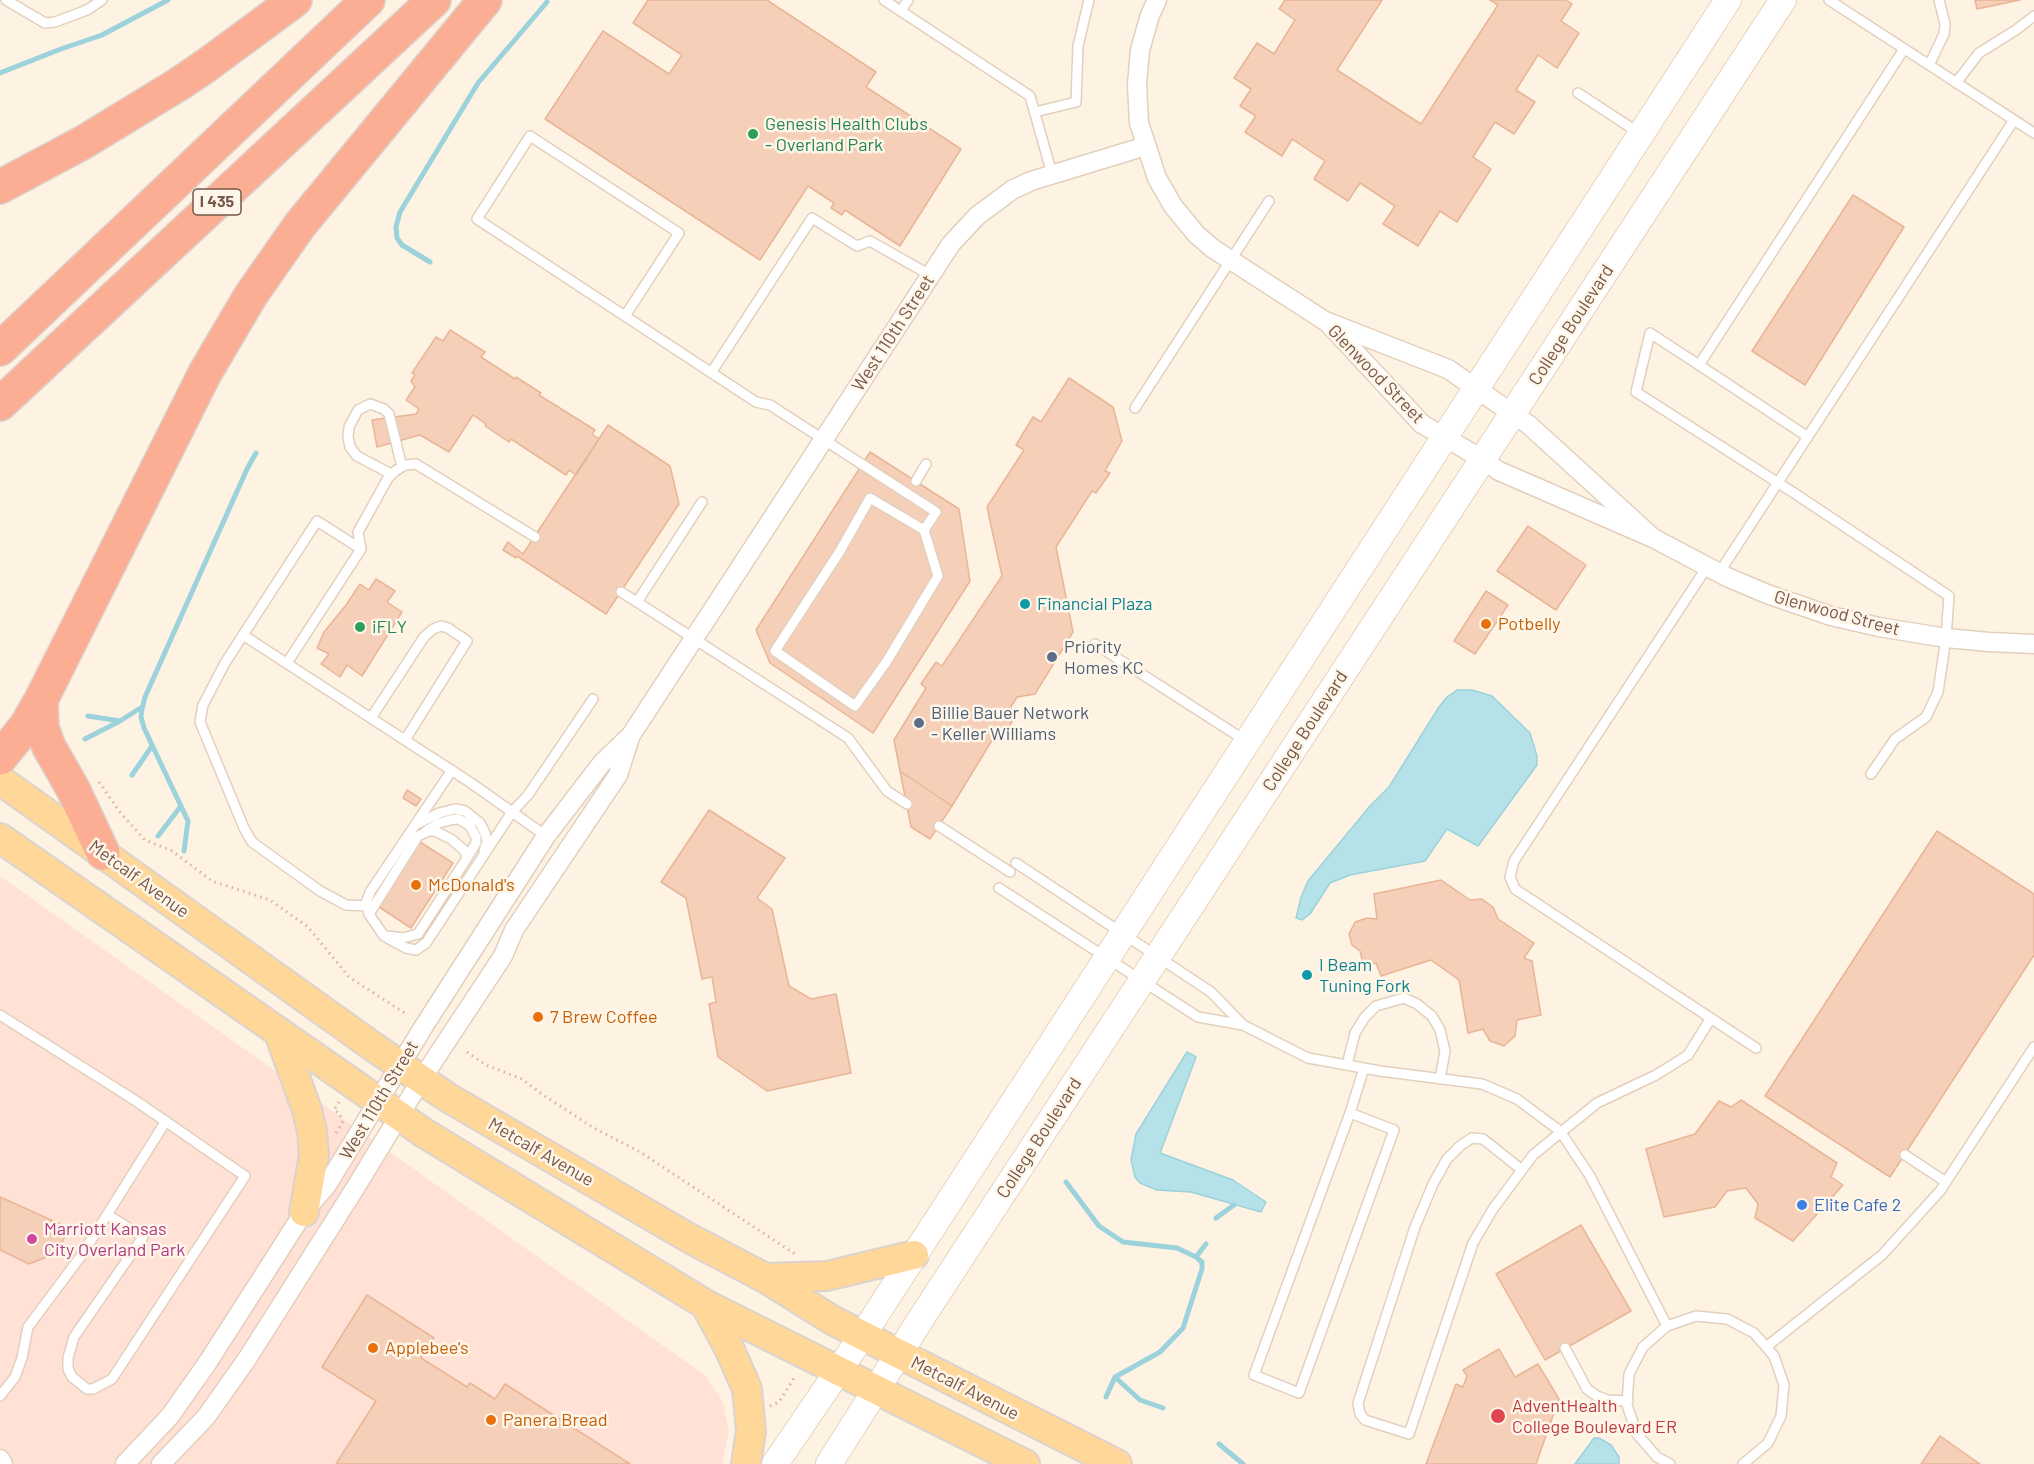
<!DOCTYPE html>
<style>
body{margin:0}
canvas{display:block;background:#fef3e2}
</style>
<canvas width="2034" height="1464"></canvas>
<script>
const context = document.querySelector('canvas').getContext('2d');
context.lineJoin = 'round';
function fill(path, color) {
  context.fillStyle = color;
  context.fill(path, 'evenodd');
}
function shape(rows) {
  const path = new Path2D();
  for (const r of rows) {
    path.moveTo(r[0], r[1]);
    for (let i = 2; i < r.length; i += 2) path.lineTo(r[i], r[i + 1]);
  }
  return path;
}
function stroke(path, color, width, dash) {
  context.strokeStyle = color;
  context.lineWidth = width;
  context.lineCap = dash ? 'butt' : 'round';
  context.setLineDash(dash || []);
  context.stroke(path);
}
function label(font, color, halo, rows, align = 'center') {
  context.font = font + ' Barlow,sans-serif';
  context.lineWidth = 5;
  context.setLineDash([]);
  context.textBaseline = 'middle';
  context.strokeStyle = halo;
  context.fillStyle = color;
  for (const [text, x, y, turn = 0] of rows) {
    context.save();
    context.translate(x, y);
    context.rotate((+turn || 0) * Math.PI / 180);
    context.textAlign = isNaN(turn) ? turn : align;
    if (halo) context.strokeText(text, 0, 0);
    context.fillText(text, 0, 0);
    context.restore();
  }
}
fill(shape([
 [0,876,706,1376,723,1402,729,1431,722,1464,0,1464]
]), '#ffe1d5');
const water = shape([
 [1457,690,1472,690,1492,696,1530,733,1537,756,1537,765,1478,846,1447,829,1425,861,1350,875,1330,883,1310,914,1302,920,1296,918,1301,897,1308,881,1370,806,1389,787,1439,707,1447,697,1457,690],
 [1187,1052,1196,1057,1160,1153,1233,1180,1266,1202,1261,1212,1191,1192,1157,1190,1140,1183,1135,1177,1131,1160,1136,1134,1187,1052],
 [1594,1438,1599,1438,1611,1445,1619,1457,1619,1464,1575,1464,1594,1438]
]);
fill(water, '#b5e2e9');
stroke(water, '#9bd2db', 1.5);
stroke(shape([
 [0,73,61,49,102,35,168,0],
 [430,262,402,245,397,238,396,227,400,212,478,83,547,2],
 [88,716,120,721,142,707],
 [85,739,120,721],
 [132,775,152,746],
 [158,836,181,806],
 [184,851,188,821,144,728,141,717,142,709,145,697,247,469,256,453],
 [1066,1182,1099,1226,1123,1242,1177,1248,1196,1257,1202,1262,1202,1269,1183,1328,1160,1352,1115,1377,1106,1397],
 [1216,1218,1234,1205],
 [1196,1257,1206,1244],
 [1115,1377,1140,1400,1163,1408],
 [1219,1444,1243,1464]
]), '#9bd2db', 5);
const building = shape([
 [648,0,767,0,876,72,866,87,961,149,900,246,845,210,842,215,831,208,834,203,808,186,760,260,545,119,603,31,669,74,682,55,633,23,648,0],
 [1285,0,1382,0,1337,70,1421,124,1498,5,1490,0,1566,0,1572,4,1561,21,1579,33,1557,68,1538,55,1516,90,1535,102,1514,134,1495,122,1473,157,1491,169,1457,222,1440,211,1418,246,1383,224,1395,206,1360,183,1348,201,1314,179,1325,161,1292,139,1282,156,1245,132,1256,116,1240,106,1251,89,1234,78,1257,43,1274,54,1295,20,1279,9,1285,0],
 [1975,0,2020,0,1977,9,1975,0],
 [1853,195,1904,227,1805,385,1752,351,1853,195],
 [450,330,485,352,481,357,515,379,516,377,541,393,539,395,595,430,592,434,599,439,576,475,569,470,566,475,511,439,509,442,485,426,486,424,473,415,449,452,420,435,377,447,372,420,416,414,419,409,406,400,415,387,411,381,415,375,412,373,436,337,443,341,450,330],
 [1069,378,1113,407,1122,441,1105,471,1110,473,1096,493,1092,491,1056,547,1073,632,1035,694,1017,697,1007,713,1014,718,1001,741,994,737,952,806,900,771,894,740,926,688,921,684,936,662,942,666,1002,576,987,507,1024,450,1016,445,1033,417,1041,422,1069,378],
 [608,425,670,466,679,504,606,614,517,556,516,558,503,550,508,542,523,554,608,425],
 [870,452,959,509,970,581,873,733,770,663,756,630,870,452],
 [1528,526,1586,565,1556,610,1497,571,1528,526],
 [376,579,395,591,387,602,402,612,362,676,347,665,340,677,321,664,329,654,317,648,324,632,346,605,360,584,369,590,376,579],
 [1486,591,1508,605,1475,654,1454,641,1486,591],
 [900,771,952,806,930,839,911,827,900,771],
 [407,790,421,799,416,806,403,798,407,790],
 [709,810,785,858,757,898,772,909,789,986,811,999,836,994,851,1073,767,1091,718,1057,709,1004,716,1002,712,977,702,979,686,898,661,882,709,810],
 [1937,831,2034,894,2034,955,1890,1177,1765,1096,1937,831],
 [420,842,453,863,411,928,379,907,420,842],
 [1441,880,1470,900,1482,899,1493,907,1498,919,1534,943,1524,958,1532,961,1541,1015,1517,1020,1515,1036,1504,1046,1490,1041,1483,1029,1468,1033,1459,980,1431,960,1381,976,1376,963,1364,967,1360,951,1352,945,1349,934,1355,922,1367,918,1377,919,1374,894,1441,880],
 [1741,1100,1837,1163,1831,1177,1843,1185,1793,1241,1755,1218,1758,1204,1746,1188,1727,1191,1715,1207,1664,1217,1646,1149,1695,1134,1719,1101,1731,1107,1741,1100],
 [0,1197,69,1228,57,1253,29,1264,0,1250,0,1197],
 [1581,1225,1631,1311,1545,1360,1496,1274,1581,1225],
 [367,1295,434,1338,421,1358,467,1387,470,1383,495,1399,505,1384,630,1464,336,1464,376,1401,322,1367,367,1295],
 [1499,1349,1515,1377,1538,1364,1559,1399,1536,1464,1426,1464,1456,1384,1463,1387,1467,1376,1463,1370,1499,1349],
 [1940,1436,1980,1464,1921,1464,1940,1436]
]);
fill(building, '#f5cfb8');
stroke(building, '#e9b597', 1.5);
const service = shape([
 [6,0,45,23,55,22,87,10,102,0],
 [884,0,1030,96,1052,174],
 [1829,0,2034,133],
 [901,11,908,0],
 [1929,65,1944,34,1945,24,1939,0],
 [1956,83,1979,53,2016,30,2034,16],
 [1578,93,1639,133],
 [1035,112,1076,102,1078,46,1089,0],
 [625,316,679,233,530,136,477,219,756,402,770,405,936,512,924,530,938,576,887,661,855,706,775,651,840,551,870,498,924,530],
 [1699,365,1808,437],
 [711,373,812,218,857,246,870,241,930,275],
 [1135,408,1269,201],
 [391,474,357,456,350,447,348,437,349,427,358,410,370,404,384,409,389,414,402,467],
 [916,481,926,464],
 [702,502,637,602,848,738,887,791,907,804],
 [1707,567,1514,861,1510,877,1515,889,1756,1048],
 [1719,573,2014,120],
 [621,592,637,602],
 [243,635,317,521,361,549],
 [1095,644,1246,741],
 [287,663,361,549,358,532,388,478,395,471,405,465,416,464,535,537],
 [371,718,424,637,433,629,441,626,448,628,467,641,405,740],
 [452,770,370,892,366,903,369,914,384,936,406,948,416,950,426,943,512,812,528,795,593,699],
 [1871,774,1895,739,1926,717,1938,692,1946,638,1949,596,1794,493,1636,392,1650,333,1699,365,1904,49],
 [417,824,439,813,455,809,465,811,480,823,485,833,487,841,484,851],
 [939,826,1010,872],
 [426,831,439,823,450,820,458,819,464,822,470,826,476,837,476,843,467,858],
 [1016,863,1211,992,1243,1025],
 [999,888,1198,1017,1243,1025,1308,1058,1380,1071,1482,1084,1517,1099,1560,1131,1590,1176,1667,1326],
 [367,906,346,905,320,891,252,842,244,828,200,722,203,705,225,663,243,635,471,783,546,836],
 [369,914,418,836,429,831,435,831,451,839,465,851,467,858,418,934,403,938,387,936],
 [0,1015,136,1101,245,1176,112,1379,93,1389,87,1389,72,1377,68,1369,68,1358,74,1337,143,1237,108,1215],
 [1347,1065,1355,1033,1365,1017,1376,1006,1404,998,1417,1004,1432,1016,1440,1030,1445,1051,1440,1079],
 [1350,1113,1394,1130,1299,1393,1254,1375,1350,1113,1364,1068],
 [1905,1155,1946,1182],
 [1522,1170,1483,1139,1472,1138,1461,1145,1447,1159,1433,1184,1415,1227,1358,1403,1360,1414,1365,1420,1409,1434,1473,1243,1493,1209,1533,1155,1597,1103,1656,1075,1688,1055,1711,1018],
 [1766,1347,1882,1255,1940,1191,2034,1047],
 [1565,1348,1587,1389,1597,1396,1607,1400,1628,1401],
 [0,1396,15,1377,22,1358,28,1327,81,1256,166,1121],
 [1670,1464,1657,1457,1637,1434,1627,1405,1629,1374,1643,1347,1667,1326,1696,1316,1727,1319,1754,1333,1774,1356,1784,1385,1781,1416,1768,1443,1743,1464]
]);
const minor = shape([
 [1157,0,1150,15,1140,50,1137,85,1139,123,1157,178,1173,206,1196,234,1212,248,1325,321,1448,369,1529,425,1653,538],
 [1329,324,1422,424,1482,459,1499,471,1653,538,1727,577,1767,594,1831,616,1879,627,1946,638,1989,642,2034,644],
 [0,1459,3,1464],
 [125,1464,170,1416,208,1362,304,1212,327,1185,424,1026,546,836,602,763,631,735,951,244,977,216,1012,190,1031,181,1146,146],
 [161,1464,206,1417,247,1359,354,1190,421,1080,503,956,514,930,618,775,630,737]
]);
const secondary = shape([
 [775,1464,862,1336,1728,0],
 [829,1464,924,1314,1783,0]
]);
const primary = shape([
 [0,780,375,1048,447,1097,689,1238,765,1278,832,1320,1117,1464],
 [0,838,424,1133,705,1304,1025,1464],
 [279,1033,307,1110,312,1131,314,1155,304,1212],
 [765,1278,827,1276,914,1255],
 [705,1304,729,1348,747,1389,751,1431,746,1464]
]);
const motorway = shape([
 [0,187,84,142,179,84,207,65,295,0],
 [0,349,368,0],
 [0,404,434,0],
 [41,700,42,728,49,747,73,789,103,853],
 [0,758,26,726,41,700,205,373,251,295,300,225,485,0]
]);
stroke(service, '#e3cfbd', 12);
stroke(minor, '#e3cfbd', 21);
stroke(secondary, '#ead1bd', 28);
stroke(primary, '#dcd3cf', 32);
stroke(motorway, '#dcd3cf', 36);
stroke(shape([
 [99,782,119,811,145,840,172,851,212,881,270,900,308,927,349,977,406,1014],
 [467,1052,486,1065,522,1079,543,1095,594,1128,640,1152,795,1254],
 [339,1102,334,1110,340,1114,342,1121],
 [336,1133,343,1121],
 [770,1406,779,1402,796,1375]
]), '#dab39b', 3, [1.5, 4.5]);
stroke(service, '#fff', 9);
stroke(minor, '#fff', 18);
stroke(secondary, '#fff', 26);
stroke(primary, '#ffd798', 28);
stroke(motorway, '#fcae94', 33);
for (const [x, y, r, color] of [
 [753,134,6,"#2e9e5b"],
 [1025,604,6,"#0f9aa8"],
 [1486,624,6,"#e8710a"],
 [360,627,6,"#2e9e5b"],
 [1052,657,6,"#5c6f8a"],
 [919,723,6,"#5c6f8a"],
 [416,885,6,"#e8710a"],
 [1307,975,6,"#0f9aa8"],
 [538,1017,6,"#e8710a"],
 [1802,1205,6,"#3f7fe0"],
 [32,1239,6,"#d1479c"],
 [373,1348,6,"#e8710a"],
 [1498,1416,8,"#e0444e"],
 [491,1420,6,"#e8710a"]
]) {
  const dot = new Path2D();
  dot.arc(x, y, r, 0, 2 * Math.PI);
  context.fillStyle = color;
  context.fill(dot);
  stroke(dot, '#fff6ea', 2);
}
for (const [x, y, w] of [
 [217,202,48]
]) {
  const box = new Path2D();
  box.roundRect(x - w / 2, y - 13, w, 26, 4.5);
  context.fillStyle = '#fff6ea';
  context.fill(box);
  stroke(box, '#775747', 1.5);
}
label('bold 16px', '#775747', null, [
 ["I 435",217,202]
]);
label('18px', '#27864d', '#fff6ea', [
 ["Genesis Health Clubs",765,124],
 ["- Overland Park",765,145],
 ["iFLY",372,627]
], 'left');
label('18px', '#775747', '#fff6ea', [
 ["College Boulevard",1571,325,-57],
 ["West 110th Street",893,333,-57],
 ["Glenwood Street",1376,374,46],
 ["Glenwood Street",1837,613,15],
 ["College Boulevard",1305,731,-57],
 ["Metcalf Avenue",139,879,36],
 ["West 110th Street",379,1100,-59],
 ["College Boulevard",1039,1138,-57],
 ["Metcalf Avenue",541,1152,30],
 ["Metcalf Avenue",965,1388,27]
]);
label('18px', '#0d838f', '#fff6ea', [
 ["Financial Plaza",1037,604],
 ["I Beam",1319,965],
 ["Tuning Fork",1319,986]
], 'left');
label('18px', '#c56008', '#fff6ea', [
 ["Potbelly",1498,624],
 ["McDonald's",428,885],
 ["7 Brew Coffee",550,1017],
 ["Applebee's",385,1348],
 ["Panera Bread",503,1420]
], 'left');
label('18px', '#4e5e75', '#fff6ea', [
 ["Priority",1064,647],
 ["Homes KC",1064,668],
 ["Billie Bauer Network",931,713],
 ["- Keller Williams",931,734]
], 'left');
label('18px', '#366cbe', '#fff6ea', [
 ["Elite Cafe 2",1814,1205]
], 'left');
label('18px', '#b23c85', '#fff6ea', [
 ["Marriott Kansas",44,1229],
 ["City Overland Park",44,1250]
], 'left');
label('18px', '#be3a42', '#fff6ea', [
 ["AdventHealth",1512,1406],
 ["College Boulevard ER",1512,1427]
], 'left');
</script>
